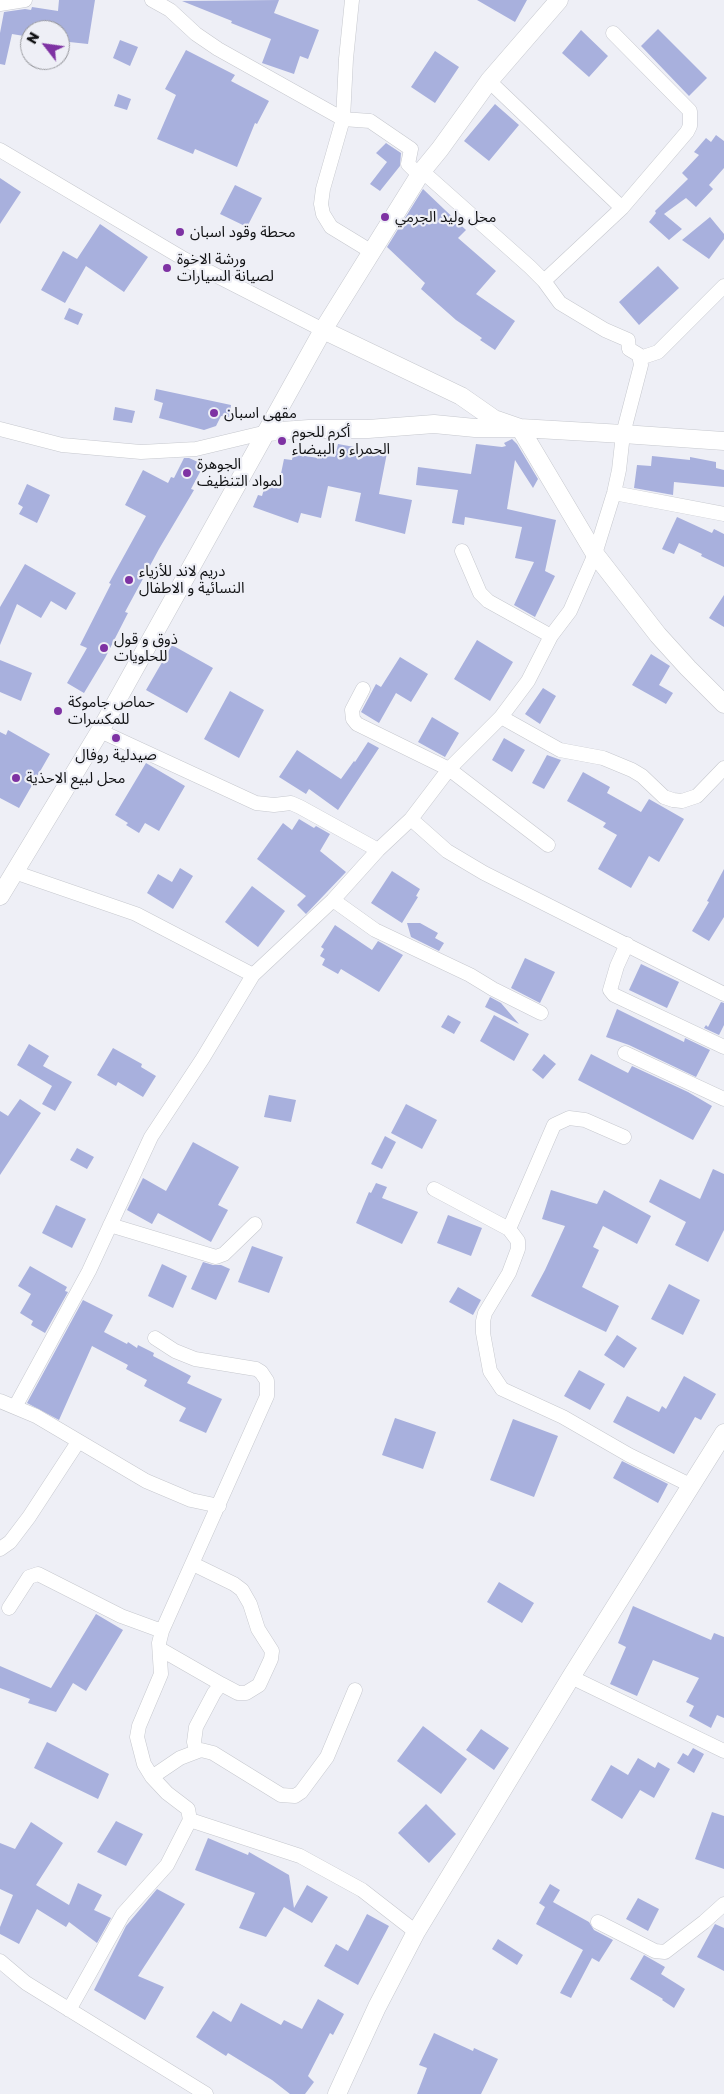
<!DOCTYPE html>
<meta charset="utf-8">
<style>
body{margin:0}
#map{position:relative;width:724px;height:2094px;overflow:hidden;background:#eeeff6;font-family:"Golos Text",sans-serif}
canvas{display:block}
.north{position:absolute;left:20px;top:20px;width:50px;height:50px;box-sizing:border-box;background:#eeeff6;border:1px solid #96979c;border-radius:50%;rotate:300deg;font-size:14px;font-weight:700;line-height:20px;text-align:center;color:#111214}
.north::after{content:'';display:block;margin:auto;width:18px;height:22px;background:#7e32a3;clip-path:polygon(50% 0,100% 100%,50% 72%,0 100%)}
</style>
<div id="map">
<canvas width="724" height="2094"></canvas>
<div class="north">N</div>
</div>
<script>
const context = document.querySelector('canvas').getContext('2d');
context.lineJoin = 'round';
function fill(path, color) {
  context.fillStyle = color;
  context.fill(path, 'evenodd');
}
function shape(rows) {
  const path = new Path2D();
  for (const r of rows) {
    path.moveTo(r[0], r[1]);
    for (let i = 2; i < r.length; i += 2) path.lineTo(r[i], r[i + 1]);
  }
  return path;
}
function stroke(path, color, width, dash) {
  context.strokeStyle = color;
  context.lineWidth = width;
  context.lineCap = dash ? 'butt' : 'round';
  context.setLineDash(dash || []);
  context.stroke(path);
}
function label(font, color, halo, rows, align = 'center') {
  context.font = font + ' "Golos Text","Noto Sans Arabic",sans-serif';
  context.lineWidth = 4.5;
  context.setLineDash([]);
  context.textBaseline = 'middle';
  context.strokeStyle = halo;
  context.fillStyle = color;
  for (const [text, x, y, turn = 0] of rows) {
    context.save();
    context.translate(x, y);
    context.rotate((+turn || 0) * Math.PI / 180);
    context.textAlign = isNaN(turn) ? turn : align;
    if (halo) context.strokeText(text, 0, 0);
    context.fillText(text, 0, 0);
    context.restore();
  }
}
fill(shape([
 [59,0,95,0,88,44,60,41,60,30,30,30,30,32,25,31,24,36,12,34,5,65,0,64,0,33,4,12,25,9,31,10,32,7,58,11],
 [279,0,274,13,319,30,308,59,300,56,294,74,262,63,271,39,231,23,232,21,182,1],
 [477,0,527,0,515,22],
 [658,29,707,78,689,96,641,46],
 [581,30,608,56,589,77,562,53],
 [120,40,138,47,130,66,113,58],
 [186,50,235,75,231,81,269,101,257,124,255,123,237,167,195,149,193,154,157,139,176,95,165,89],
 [435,51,459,67,435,103,411,87],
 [118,94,131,99,127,110,114,106],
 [495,104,519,125,489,161,464,141],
 [716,135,724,141,724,168,709,185,713,189,696,207,686,198,664,214,682,229,669,240,649,222,656,213,655,211,688,179,682,173,699,155,694,152,706,138,711,142],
 [386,143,401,153,400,166,380,191,370,184,387,162,376,153],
 [0,178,21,192,0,224],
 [235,185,262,198,247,227,220,214],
 [423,189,466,230,458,238,496,271,476,294,515,321,495,350,480,340,482,338,456,320,421,289,425,283,387,247],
 [710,217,724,234,724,239,709,259,682,240],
 [100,224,148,257,124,292,86,266,65,303,41,290,63,251,77,259],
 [658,266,679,288,639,325,619,302],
 [69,308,83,314,78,325,64,319],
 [156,389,231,405,229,417,221,416,216,426,204,430,159,418,163,403,154,400],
 [115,407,135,411,132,423,113,420],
 [512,439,517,444,538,479,533,488,515,460,507,509,556,520,545,571,555,576,535,617,514,605,534,562,515,558,522,527,465,517,464,525,452,523,458,490,416,485,418,467,471,474,476,444,502,447,506,446,504,443],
 [338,444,387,453,379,494,412,500,405,534,355,521,361,493,328,486,321,518,301,513,298,523,253,507,258,495,262,496,266,482,278,488,284,459,292,460,293,454,318,458,318,455,335,457],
 [652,456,690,460,690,457,716,462,716,468,724,470,724,487,674,482,673,495,634,488,637,465,651,466],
 [184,458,189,458,198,462,199,466,200,472,191,489,194,490,159,549,125,612,128,613,105,658,84,693,67,683,87,648,80,645,111,584,109,583,146,516,125,505,143,470,168,483,171,477,174,478],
 [27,484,50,495,37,523,19,514,23,507,18,504],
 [677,517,712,533,714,529,724,534,724,567,701,556,702,554,679,543,674,554,662,549],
 [25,564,76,593,66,610,51,601,41,618,17,604,0,645,0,607],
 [724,595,724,627,709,618],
 [477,640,513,662,490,701,454,679],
 [172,645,213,668,187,713,146,690],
 [651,654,670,666,659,685,673,693,666,704,632,685],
 [400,657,428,674,411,702,396,693,379,723,361,712,376,684,381,687],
 [0,660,32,673,21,701,0,692],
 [543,688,556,696,540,724,525,714],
 [230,691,264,710,239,758,204,739],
 [432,717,459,733,445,757,418,742],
 [8,730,50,754,19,808,0,798,0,732,6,735],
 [504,738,525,750,512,772,492,760],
 [368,742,379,748,338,810,309,789,306,794,279,777,297,750,341,779,354,761,355,762],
 [547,755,561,760,544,789,532,783],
 [146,763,185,786,159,831,145,823,139,833,126,825,128,823,115,815],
 [583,772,610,787,607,793,641,812,649,799,684,819,659,862,649,856,631,888,598,869,617,835,603,827,606,823,567,801],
 [299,819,314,828,316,826,330,834,320,851,346,872,306,914,297,905,306,896,257,859,283,823,292,830],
 [180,868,193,876,173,909,147,893,158,874,172,882],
 [724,869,724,917,709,941,692,931,709,902,707,901],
 [392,871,420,889,416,896,418,897,402,923,371,903],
 [252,886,285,911,258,947,225,922],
 [407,923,420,923,438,933,435,938,444,943,439,951,411,937],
 [335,925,372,950,378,941,403,955,379,992,341,969,338,974,322,965,325,959,320,956,324,949,321,947],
 [525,958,555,972,540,1003,511,988],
 [641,964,679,982,667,1008,629,990],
 [490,997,501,1003,519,1024,485,1007],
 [721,1002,724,1003,724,1025,719,1035,704,1028,706,1025,708,1027],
 [617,1009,684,1042,685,1038,710,1050,696,1077,629,1045,606,1037],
 [448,1015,461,1022,454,1034,441,1027],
 [494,1015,529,1034,514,1061,480,1041],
 [29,1044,49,1056,43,1066,72,1082,55,1111,42,1104,52,1086,17,1065],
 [113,1048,142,1064,141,1067,156,1076,143,1097,118,1082,116,1086,97,1075],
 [544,1054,556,1064,543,1079,532,1070],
 [591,1054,628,1073,632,1066,688,1092,712,1106,693,1140,578,1080],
 [269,1095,296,1100,291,1122,264,1117],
 [20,1099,41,1113,0,1175,0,1111,8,1116],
 [406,1104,437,1120,422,1149,391,1133],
 [385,1136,396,1142,382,1169,371,1164],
 [193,1142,239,1167,218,1205,228,1210,211,1242,158,1213,152,1224,127,1210,143,1178,166,1191],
 [77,1148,94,1157,87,1169,70,1160],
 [713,1169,724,1174,724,1230,708,1262,675,1245,686,1222,649,1202,660,1179,700,1199],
 [376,1183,387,1187,382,1198,418,1212,402,1244,356,1223,369,1192,371,1193],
 [551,1190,597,1204,604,1190,651,1216,637,1244,603,1226,593,1247,599,1250,582,1287,619,1306,606,1332,531,1296,545,1270,565,1226,542,1219],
 [56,1205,86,1219,72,1248,42,1233],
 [448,1215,482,1228,471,1256,437,1243],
 [252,1246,283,1257,269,1293,238,1282],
 [203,1262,213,1265,221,1265,230,1269,216,1300,191,1289],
 [162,1264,187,1276,173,1308,148,1296],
 [30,1266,67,1287,65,1291,68,1292,45,1333,31,1325,33,1321,20,1313,31,1294,18,1286],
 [669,1284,700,1300,683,1335,651,1319],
 [458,1287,481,1300,473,1315,449,1302],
 [83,1300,113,1315,104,1332,127,1344,128,1342,137,1348,138,1345,154,1353,153,1356,191,1376,187,1383,222,1399,206,1433,179,1421,186,1408,144,1386,147,1380,126,1369,128,1365,92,1346,59,1420,27,1403],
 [617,1335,637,1348,624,1368,604,1355],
 [579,1370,605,1384,590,1410,564,1396],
 [684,1376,716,1394,701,1420,695,1417,674,1454,613,1422,627,1396,659,1412,662,1406,666,1409],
 [395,1418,436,1432,423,1469,382,1455],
 [513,1419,558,1436,534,1497,490,1480],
 [622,1461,668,1484,658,1503,613,1478],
 [499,1582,534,1603,522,1623,487,1602],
 [633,1606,711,1640,714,1633,724,1637,724,1718,717,1715,711,1728,689,1716,694,1706,686,1702,699,1678,653,1660,637,1696,610,1684,626,1647,618,1643],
 [96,1614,123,1630,86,1691,73,1683,56,1712,28,1703,30,1699,0,1688,0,1666,51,1688],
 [423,1726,467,1759,441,1794,397,1761],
 [481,1729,509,1748,494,1770,466,1750],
 [47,1742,109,1774,98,1799,34,1768],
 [693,1748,704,1754,694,1773,677,1763,683,1753,688,1756],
 [638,1758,655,1768,658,1762,670,1769,654,1798,640,1790,622,1819,591,1800,611,1765,628,1775],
 [426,1804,456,1834,429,1863,398,1833],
 [712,1812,724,1816,724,1869,695,1859],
 [116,1821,143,1834,126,1866,97,1852],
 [31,1822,63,1843,36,1885,69,1905,78,1883,102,1895,94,1910,111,1918,97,1943,69,1922,66,1927,37,1909,19,1944,0,1934,0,1927,13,1895,0,1889,0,1843,15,1849],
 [208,1838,248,1855,249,1852,289,1875,294,1908,307,1885,328,1897,312,1923,284,1907,266,1937,239,1928,255,1893,195,1870],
 [550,1884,560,1890,553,1902,589,1922,594,1930,613,1940,599,1962,592,1958,571,1998,560,1993,583,1950,536,1924,545,1907,539,1903],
 [157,1889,185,1904,138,1976,164,1987,145,2020,94,1990,126,1926],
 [638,1898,659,1909,648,1931,626,1919],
 [367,1914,389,1926,358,1985,324,1966,336,1944,348,1951],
 [715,1924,724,1928,724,1971,697,1957],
 [498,1939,523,1955,517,1965,492,1949],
 [644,1955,665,1967,661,1974,685,1989,674,2008,662,2000,663,1999,630,1979],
 [318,1999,344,2014,333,2035,330,2033,308,2076,314,2082,305,2094,290,2094,272,2080,228,2053,226,2056,196,2037,213,2011,231,2022,241,2003,281,2025,284,2020,302,2029],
 [434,2033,473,2051,474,2048,498,2059,481,2094,417,2094,427,2068,419,2065]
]), '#a8b0dd');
const minor = shape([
 [352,0,346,59,343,119,323,189,321,204,323,214,331,227,372,252],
 [0,4,25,0],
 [489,81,622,208],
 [0,150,184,259,323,330],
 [544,281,622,208,687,132,690,126,690,111,613,33],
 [640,358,658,352,724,286],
 [0,429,62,445,141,452,196,449,267,432],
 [614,493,724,514],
 [462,551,480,593,488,601,551,636],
 [363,689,352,710,353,719,357,724,449,769,548,845],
 [501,717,560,750,603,758,632,770,642,776,664,797,673,800,682,801,697,796,724,768],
 [100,731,256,803,274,805,291,803,300,807,378,850],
 [411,819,447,851,484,873,724,994],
 [14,872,136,914,253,975],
 [333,900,375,930,470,975,493,989,541,1013],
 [627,944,617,966,610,990,614,995,724,1047],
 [625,1053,724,1099],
 [434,1189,509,1229,518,1241,518,1249,509,1273,485,1313,483,1321,483,1333,490,1371,502,1389,563,1417,629,1455,690,1485],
 [110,1225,216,1257,224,1254,255,1224],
 [509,1229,554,1125,569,1118,585,1120,624,1137],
 [0,1401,36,1416,146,1481,191,1500,219,1506],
 [15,1407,89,1271,151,1137,203,1058,253,975,333,900,378,850,411,819,449,769,501,717,528,681,551,636,570,611,595,554,614,493,619,470,623,434,641,365,639,355,629,349,628,340,605,330,560,303,544,281,530,267,422,171,415,171,408,164,411,149,370,121,343,119,218,49,196,34,170,10,152,0],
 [0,1549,10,1542,29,1517,78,1442],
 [193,1564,234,1584,242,1590,250,1604,258,1629,272,1651,271,1659,259,1685,246,1693,238,1693,221,1684,214,1693,196,1727,194,1742,196,1750],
 [9,1608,29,1577,38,1574,121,1616,162,1631],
 [160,1649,221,1684],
 [571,1677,724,1751],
 [152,1777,180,1758,201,1750,213,1753,281,1795,295,1796,301,1792,327,1757,355,1690],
 [190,1820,300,1856,362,1890,416,1932],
 [598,1922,655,1951,665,1952,704,1922,724,1904],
 [0,1961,26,1983,206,2094],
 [69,2010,123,1914,167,1865,190,1820,188,1809,167,1793,152,1777,144,1764,137,1737,139,1726,161,1674,159,1643,162,1631,267,1396,267,1381,261,1372,256,1369,195,1359,175,1351,155,1338]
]);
const tertiary = shape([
 [323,330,461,396,494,419,520,428,595,554,658,635,688,668,724,704],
 [267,432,309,429,368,429,434,424,475,428,520,428,623,434,724,441],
 [0,896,100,731,323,330,422,171,440,149,489,81,559,0],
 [337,2094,377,2007,416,1932,571,1677,724,1433]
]);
stroke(minor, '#c6c8ce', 15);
stroke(tertiary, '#c6c8ce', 19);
stroke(minor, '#fff', 14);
stroke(tertiary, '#fff', 18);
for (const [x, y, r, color] of [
 [385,217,5,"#7e32a3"],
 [180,232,5,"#7e32a3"],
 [167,268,5,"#7e32a3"],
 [214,413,5,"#7e32a3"],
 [282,441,5,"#7e32a3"],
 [187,473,5,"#7e32a3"],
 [129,580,5,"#7e32a3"],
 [104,648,5,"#7e32a3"],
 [58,711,5,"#7e32a3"],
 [116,738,5,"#7e32a3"],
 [16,778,5,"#7e32a3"]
]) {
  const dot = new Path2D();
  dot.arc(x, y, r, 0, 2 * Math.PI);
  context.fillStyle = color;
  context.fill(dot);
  stroke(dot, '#eeeff6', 2);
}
label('15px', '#111214', '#eeeff6', [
 ["محل وليد الجرمي",395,217],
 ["محطة وقود اسبان",190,232],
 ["ورشة الاخوة",177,259],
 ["لصيانة السيارات",177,276],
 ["مقهى اسبان",224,413],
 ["أكرم للحوم",292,432],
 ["الحمراء و البيضاء",292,449],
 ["الجوهرة",197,464],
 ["لمواد التنظيف",197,481],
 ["دريم لاند للأزياء",139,571],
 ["النسائية و الاطفال",139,588],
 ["ذوق و قول",114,639],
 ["للحلويات",114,656],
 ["حماص جاموكة",68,702],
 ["للمكسرات",68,719],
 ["صيدلية روفال",116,755,"center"],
 ["محل لبيع الاحذية",26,778]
], 'left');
</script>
